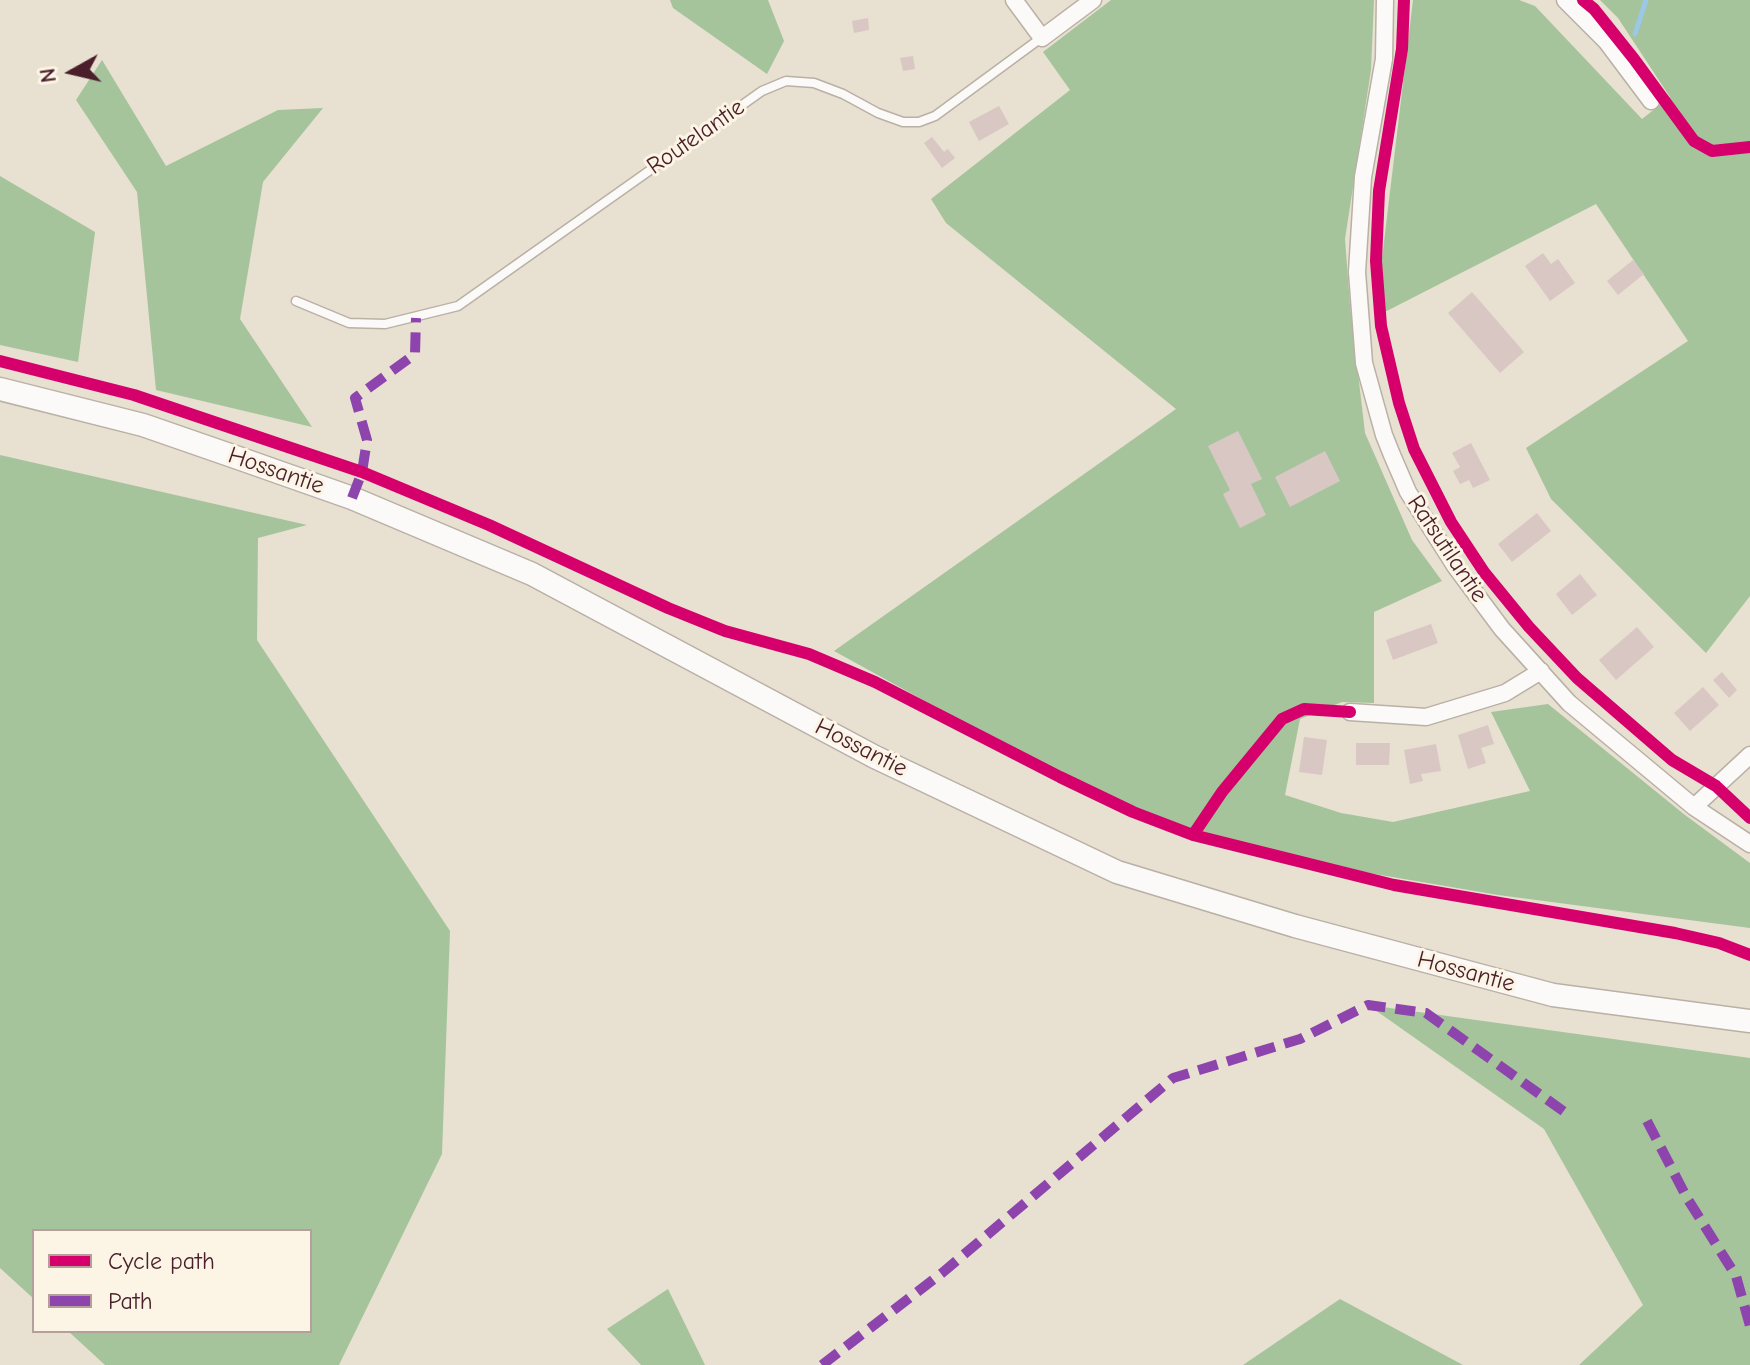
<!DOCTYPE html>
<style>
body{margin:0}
#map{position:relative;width:1750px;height:1365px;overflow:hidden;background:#e8e0d0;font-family:"Comic Neue",sans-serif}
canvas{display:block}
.legend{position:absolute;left:32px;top:1229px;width:280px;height:104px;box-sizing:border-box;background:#fcf5e5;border:2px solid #b59f9b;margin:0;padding:10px 14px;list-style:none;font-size:24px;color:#4a1f2b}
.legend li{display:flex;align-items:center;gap:16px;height:40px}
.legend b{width:40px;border:2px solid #b59f9b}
.north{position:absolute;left:32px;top:32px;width:80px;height:80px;-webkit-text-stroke:6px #fcf5e5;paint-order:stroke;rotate:262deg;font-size:22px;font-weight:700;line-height:32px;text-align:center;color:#4a1f2b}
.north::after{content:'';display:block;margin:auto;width:28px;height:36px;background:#4a1f2b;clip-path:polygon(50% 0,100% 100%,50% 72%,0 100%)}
</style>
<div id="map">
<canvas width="1750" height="1365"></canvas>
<ul class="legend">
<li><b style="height:10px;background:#d6006c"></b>Cycle path</li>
<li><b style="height:10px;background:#8e44ad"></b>Path</li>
</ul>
<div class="north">N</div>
</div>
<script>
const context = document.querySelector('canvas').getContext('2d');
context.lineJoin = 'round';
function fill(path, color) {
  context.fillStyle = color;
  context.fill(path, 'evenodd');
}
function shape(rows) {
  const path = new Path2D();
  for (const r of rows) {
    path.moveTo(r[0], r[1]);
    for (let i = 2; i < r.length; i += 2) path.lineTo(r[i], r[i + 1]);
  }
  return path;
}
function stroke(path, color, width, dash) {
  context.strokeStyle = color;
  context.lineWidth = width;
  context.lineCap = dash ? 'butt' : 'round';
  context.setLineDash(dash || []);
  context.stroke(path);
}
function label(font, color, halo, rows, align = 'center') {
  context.font = font + ' "Comic Neue",sans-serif';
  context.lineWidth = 6;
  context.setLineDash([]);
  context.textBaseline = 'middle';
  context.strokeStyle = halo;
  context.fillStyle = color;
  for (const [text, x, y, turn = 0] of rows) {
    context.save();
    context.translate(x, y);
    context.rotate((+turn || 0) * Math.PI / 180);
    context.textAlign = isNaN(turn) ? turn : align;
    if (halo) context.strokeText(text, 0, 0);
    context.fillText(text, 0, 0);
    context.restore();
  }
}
fill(shape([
 [670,0,768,0,784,41,767,74,673,8],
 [1111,0,1374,0,1371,70,1345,239,1350,305,1365,433,1412,540,1442,581,1374,612,1374,703,1342,702,1300,719,1285,795,1341,813,1393,822,1530,791,1491,712,1548,704,1685,815,1750,863,1750,928,1498,895,1263,855,1094,794,834,651,1176,409,946,223,931,199,1070,90,1043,52],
 [1413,0,1519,0,1535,6,1642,119,1670,97,1618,18,1600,0,1750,0,1750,596,1706,653,1551,499,1526,448,1688,341,1596,204,1375,317],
 [102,60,166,166,278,110,323,108,263,182,240,319,312,427,156,390,137,192,76,100],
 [0,176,95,232,78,362,0,345],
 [0,455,307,525,258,538,257,640,450,931,442,1154,339,1365,105,1365,68,1331,310,1331,310,1231,34,1231,34,1299,0,1268],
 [1368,1005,1750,1058,1750,1365,1579,1365,1643,1305,1544,1129],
 [668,1289,705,1365,641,1365,607,1329],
 [1340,1299,1463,1365,1243,1365]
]), '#a5c49b');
stroke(shape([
 [1635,34,1646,0]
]), '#9ac8e6', 5);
fill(shape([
 [868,18,869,30,854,33,852,21],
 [913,56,915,69,903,71,900,58],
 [999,106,1009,124,979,141,969,122],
 [932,137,944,152,948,149,955,158,942,168,924,143],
 [1543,253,1551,264,1558,259,1575,283,1550,301,1525,266],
 [1633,260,1644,274,1618,295,1607,281],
 [1472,292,1524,352,1500,373,1448,313],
 [1238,431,1262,479,1251,484,1266,515,1240,528,1223,494,1230,490,1208,446],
 [1471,443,1490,480,1473,488,1469,480,1460,484,1453,471,1460,467,1452,453],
 [1325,451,1340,481,1290,507,1275,477],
 [1537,513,1551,531,1512,562,1498,544],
 [1580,574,1597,595,1572,615,1556,594],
 [1431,624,1438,643,1393,660,1386,640],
 [1637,627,1654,647,1616,680,1599,660],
 [1722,672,1737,690,1729,698,1713,680],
 [1703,687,1719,705,1690,731,1674,713],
 [1488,725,1494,744,1481,748,1486,763,1468,769,1458,735],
 [1304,737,1327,740,1322,775,1299,772],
 [1356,743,1390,743,1389,765,1356,765],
 [1436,744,1441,771,1421,774,1423,781,1410,784,1404,750]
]), '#d9c7c4');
const service = shape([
 [296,301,349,323,385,324,458,306,762,91,786,81,814,83,843,94,878,113,903,122,919,122,935,116,1041,38]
]);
const minor = shape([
 [1014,0,1042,38,1093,0],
 [1385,0,1384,59,1363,177,1357,272,1364,363,1384,435,1392,455,1408,492,1455,566,1502,629,1569,703,1694,807,1750,844],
 [1565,0,1606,41,1651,101],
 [1350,712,1426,717,1505,693,1541,671],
 [1694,807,1750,755]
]);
const secondary = shape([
 [0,389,143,425,244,460,352,498,532,574,875,757,1117,872,1295,926,1553,995,1750,1021]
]);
stroke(service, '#b9b0a6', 11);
stroke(minor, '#b9b0a6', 19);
stroke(secondary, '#b9b0a6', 25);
stroke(service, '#fcfaf8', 8);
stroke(minor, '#fcfaf8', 16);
stroke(secondary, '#fcfaf8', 22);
stroke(shape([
 [352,498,362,472,367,440,355,398,415,354,416,318],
 [1647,1121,1687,1198,1736,1276,1750,1326],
 [822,1365,942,1273,1173,1078,1300,1039,1368,1005,1426,1013,1566,1113]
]), '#8e44ad', 10, [20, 10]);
stroke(shape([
 [1404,0,1402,49,1379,191,1376,261,1381,326,1399,403,1414,449,1451,522,1484,572,1529,627,1577,678,1672,760,1716,786,1750,818],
 [1583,0,1594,9,1634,59,1694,141,1712,151,1750,147],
 [0,361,134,395,362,472,489,525,668,608,725,631,809,654,875,682,1060,777,1133,812,1193,835,1394,885,1675,933,1719,943,1750,955],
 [1193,835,1222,792,1282,719,1304,709,1350,712]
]), '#d6006c', 12);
label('24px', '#4a1f2b', '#fcf5e5', [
 ["Routelantie",696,137,-35],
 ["Hossantie",276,471,19],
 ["Ratsutilantie",1447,549,56],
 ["Hossantie",861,748,27],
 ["Hossantie",1466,972,15]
]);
</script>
